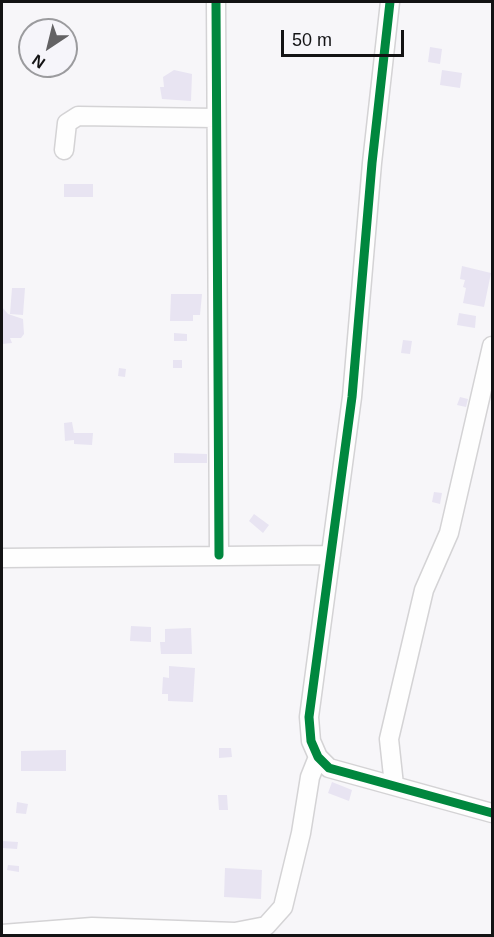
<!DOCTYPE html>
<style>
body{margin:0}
#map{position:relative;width:494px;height:937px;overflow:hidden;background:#f7f6f9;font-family:Arial,sans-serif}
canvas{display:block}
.frame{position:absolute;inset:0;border:3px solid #131314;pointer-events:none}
.north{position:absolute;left:18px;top:18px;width:60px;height:60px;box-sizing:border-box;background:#f6f5fa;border:2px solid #9b9b9e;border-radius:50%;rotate:215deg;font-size:16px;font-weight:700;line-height:24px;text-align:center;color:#131314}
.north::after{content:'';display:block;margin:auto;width:21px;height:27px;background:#636264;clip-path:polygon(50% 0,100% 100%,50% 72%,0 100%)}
.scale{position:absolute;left:281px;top:30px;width:123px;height:27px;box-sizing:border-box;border:3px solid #131314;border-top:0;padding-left:8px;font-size:18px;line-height:21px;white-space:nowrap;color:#131314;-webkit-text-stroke:4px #f6f5fa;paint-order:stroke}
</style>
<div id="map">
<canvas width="494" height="937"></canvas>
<div class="frame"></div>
<div class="north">N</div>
<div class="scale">50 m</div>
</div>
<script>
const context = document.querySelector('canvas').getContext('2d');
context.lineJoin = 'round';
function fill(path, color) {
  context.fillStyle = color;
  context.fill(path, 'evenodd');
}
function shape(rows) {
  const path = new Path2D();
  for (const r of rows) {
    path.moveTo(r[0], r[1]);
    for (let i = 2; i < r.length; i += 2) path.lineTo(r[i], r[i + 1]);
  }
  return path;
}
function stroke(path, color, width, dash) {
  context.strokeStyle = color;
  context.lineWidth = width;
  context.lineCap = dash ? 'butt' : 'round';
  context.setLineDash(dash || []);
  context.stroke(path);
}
fill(shape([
 [430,47,442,49,440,64,428,62],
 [174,70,192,74,191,101,162,99,160,87,164,87,163,77],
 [442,70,462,73,460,88,440,85],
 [64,184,93,184,93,197,64,197],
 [462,266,491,273,484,307,463,303,466,288,463,287,465,280,460,279],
 [12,288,25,288,23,315,10,314],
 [171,294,202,294,200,315,193,315,193,321,170,321],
 [2,307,8,314,23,319,24,334,21,338,10,338,12,343,2,344],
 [459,313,476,316,475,328,457,325],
 [174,333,187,334,187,341,174,341],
 [403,340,412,341,410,354,401,353],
 [173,360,182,360,182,368,173,368],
 [119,368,126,369,125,377,118,376],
 [460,397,468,399,466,407,457,405],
 [72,422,74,433,93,433,92,445,74,444,74,440,65,441,64,423],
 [174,453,207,454,207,463,174,463],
 [434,492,442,493,440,504,432,502],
 [254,514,269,525,263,533,249,521],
 [131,626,151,627,151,642,130,641],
 [191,628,192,654,161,654,160,642,165,642,165,629],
 [169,666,195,668,193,702,168,701,168,694,162,694,163,677,169,678],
 [219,748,231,748,232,757,219,758],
 [66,750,66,771,21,771,21,751],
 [332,782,352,790,349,801,328,793],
 [218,795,227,795,228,810,219,810],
 [17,802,28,804,26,814,16,813],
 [2,841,18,842,17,849,2,848],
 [8,865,19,866,19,872,7,870],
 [225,868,262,870,261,899,224,897]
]), '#e8e4f2');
const minor = shape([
 [216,2,219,555],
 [390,2,372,163,352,397,309,717,311,741,318,757,329,768,492,813],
 [64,150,67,123,78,116,215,118],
 [2,558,331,555],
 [394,785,389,739,424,590,449,533,492,346],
 [92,927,235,932,266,926,283,907,301,833,310,777,318,757],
 [2,934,92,927,92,936]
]);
stroke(minor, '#d4d3d5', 21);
stroke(minor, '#fefefe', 18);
stroke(shape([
 [216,2,219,555],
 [390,2,372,163,352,397,309,717,311,741,318,757,329,768,492,813]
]), '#00873e', 9);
</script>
